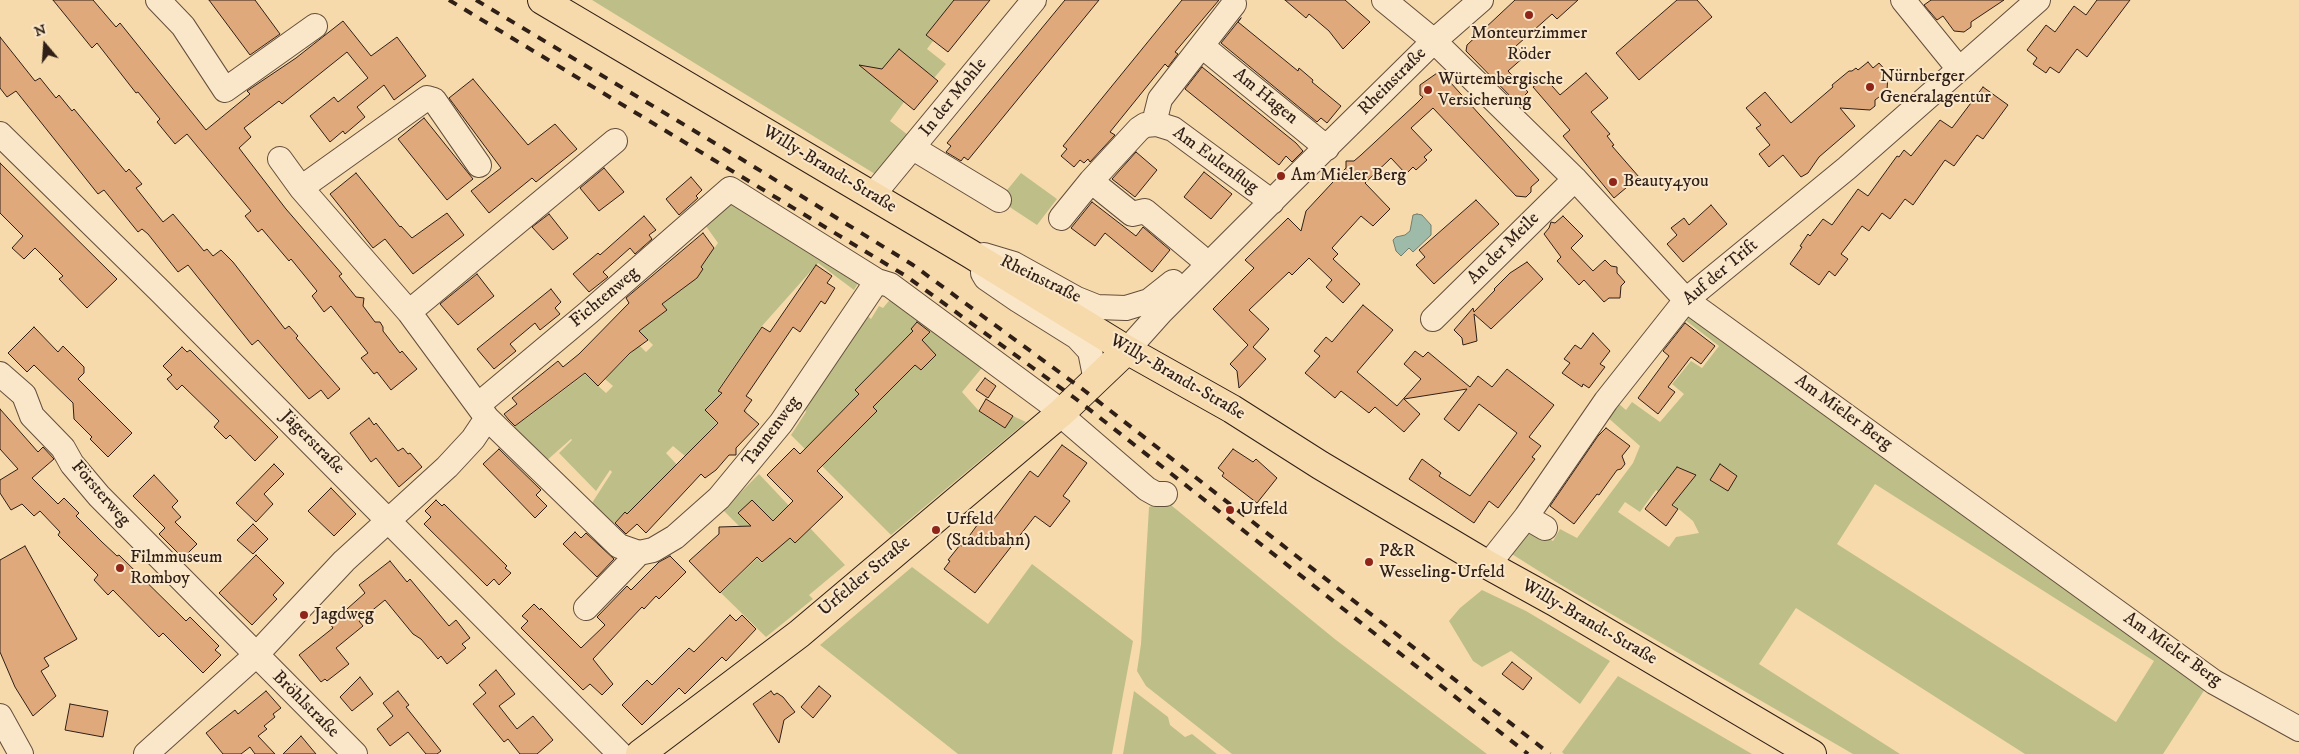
<!DOCTYPE html>
<meta charset="utf-8">
<style>
body{margin:0}
#map{position:relative;width:2299px;height:754px;overflow:hidden;background:#f7daac;font-family:"IM FELL DW Pica",serif}
canvas{display:block}
.north{position:absolute;left:20px;top:20px;width:50px;height:50px;-webkit-text-stroke:4px #fae7c9;paint-order:stroke;rotate:342deg;font-size:14px;font-weight:700;line-height:20px;text-align:center;color:#301f16}
.north::after{content:'';display:block;margin:auto;width:18px;height:22px;background:#301f16;clip-path:polygon(50% 0,100% 100%,50% 72%,0 100%)}
</style>
<div id="map">
<canvas width="2299" height="754"></canvas>
<div class="north">N</div>
</div>
<script>
const context = document.querySelector('canvas').getContext('2d');
context.lineJoin = 'round';
function fill(path, color) {
  context.fillStyle = color;
  context.fill(path, 'evenodd');
}
function shape(rows) {
  const path = new Path2D();
  for (const r of rows) {
    path.moveTo(r[0], r[1]);
    for (let i = 2; i < r.length; i += 2) path.lineTo(r[i], r[i + 1]);
  }
  return path;
}
function stroke(path, color, width, dash) {
  context.strokeStyle = color;
  context.lineWidth = width;
  context.lineCap = dash ? 'butt' : 'round';
  context.setLineDash(dash || []);
  context.stroke(path);
}
function label(font, color, halo, rows, align = 'center') {
  context.font = font + ' "IM FELL DW Pica",serif';
  context.lineWidth = 4;
  context.setLineDash([]);
  context.textBaseline = 'middle';
  context.strokeStyle = halo;
  context.fillStyle = color;
  for (const [text, x, y, turn = 0] of rows) {
    context.save();
    context.translate(x, y);
    context.rotate((+turn || 0) * Math.PI / 180);
    context.textAlign = isNaN(turn) ? turn : align;
    if (halo) context.strokeText(text, 0, 0);
    context.fillText(text, 0, 0);
    context.restore();
  }
}
fill(shape([
 [592,0,955,0,927,35,933,41,927,49,946,64,934,78,904,102,890,121,908,135,875,174],
 [1021,173,1057,199,1037,225,999,200],
 [741,202,858,283,854,290,818,263,762,326,717,391,747,411,735,424,712,402,705,410,717,423,685,456,673,446,666,453,680,468,668,473,627,514,625,512,610,527,590,506,612,472,610,470,596,491,559,453,572,440,571,439,545,462,512,429,585,374,606,393,613,386,605,379,639,345,646,352,653,345,620,312,631,305,647,325,666,310,662,304,692,275,696,280,703,269,701,267,718,243,703,222,729,203],
 [893,296,985,364,962,392,979,411,1005,428,1013,416,1026,422,891,535,791,435,806,412,803,404,864,313,871,319,879,306,883,308],
 [1692,316,2205,689,2163,754,2025,754,1796,608,1759,664,1900,754,1853,754,1561,585,1507,551,1518,534,1536,531,1553,541,1560,529,1577,538,1633,463,1640,446,1606,416,1619,404,1626,410,1632,402,1660,422,1684,394,1672,384,1691,361,1702,368,1719,346,1685,320],
 [1875,484,2154,661,2116,722,1837,544],
 [1656,490,1693,521,1699,533,1676,537,1669,547,1618,512,1625,502,1640,512],
 [759,474,845,565,809,595,813,599,766,637,721,593,757,558,762,563,769,556,723,510],
 [1166,501,1336,640,1487,754,1232,754,1146,686,1137,671,1141,644,1149,507],
 [1032,564,1133,641,1112,754,958,754,820,645,912,567,988,624],
 [1482,590,1526,611,1610,661,1580,704,1511,651,1482,667,1473,661,1449,621,1460,608],
 [1618,676,1752,754,1564,754,1562,752],
 [1134,691,1168,717,1170,725,1185,737,1192,734,1217,754,1123,754]
]), '#bebf88');
const water = shape([
 [1417,214,1422,215,1431,225,1431,235,1413,252,1409,248,1401,256,1396,251,1393,240,1396,237,1405,235,1410,231,1413,215,1417,214]
]);
fill(water, '#9dbba8');
stroke(water, '#717d6e', 1);
const building = shape([
 [53,0,93,0,116,27,120,23,206,130,250,94,247,91,296,58,343,21,371,56,397,37,426,76,394,100,384,85,357,107,365,117,345,134,343,131,330,142,310,116,334,97,338,102,368,78,347,52,282,104,279,101,244,128,251,137,239,148,286,209,342,274,339,276,356,297,364,298,363,306,375,322,380,322,383,327,383,331,400,353,402,351,417,369,391,390,377,372,374,374,361,358,368,353,331,306,324,312,312,296,317,291,291,259,289,261,262,229,258,232,245,216,251,211,187,134,175,144,157,122,160,119,138,92,136,93,97,43,92,48,53,0],
 [209,0,255,0,280,34,250,55,209,0],
 [954,0,990,0,948,52,926,35,954,0],
 [1065,0,1099,0,968,160,964,157,961,161,946,152,951,146,947,143,1065,0],
 [1182,0,1219,0,1175,52,1178,54,1168,67,1165,64,1110,132,1115,135,1090,162,1088,159,1084,163,1080,160,1074,167,1061,156,1067,149,1063,146,1182,0],
 [1285,0,1345,0,1370,22,1343,49,1329,31,1309,14,1306,18,1285,0],
 [1515,0,1578,0,1557,19,1552,14,1516,46,1525,56,1508,71,1528,92,1517,103,1466,51,1467,45,1515,0],
 [1677,0,1697,0,1712,17,1639,80,1616,53,1677,0],
 [1931,0,2004,0,1971,22,1971,27,1964,32,1954,31,1943,16,1937,20,1924,5,1931,0],
 [2097,0,2130,0,2087,57,2077,49,2059,73,2050,67,2046,73,2033,64,2037,58,2027,50,2046,25,2055,32,2074,6,2086,15,2097,0],
 [1241,18,1238,22,1298,71,1299,68,1313,80,1312,82,1341,106,1327,123,1321,118,1317,122,1221,43,1241,18],
 [0,37,35,81,40,78,56,98,59,95,72,111,74,109,126,172,129,169,142,184,136,188,163,222,173,214,204,251,207,249,213,256,221,250,233,262,285,329,289,326,298,336,296,338,340,389,328,399,321,390,309,399,258,340,252,345,188,265,178,272,148,234,142,229,138,232,104,190,98,194,16,91,7,97,0,88,0,37],
 [899,49,938,81,914,110,859,65,882,69,899,49],
 [1868,62,1873,68,1879,63,1888,73,1887,91,1875,100,1875,106,1870,110,1840,108,1855,126,1819,157,1808,173,1801,177,1783,155,1769,167,1759,154,1770,145,1756,128,1761,125,1746,108,1765,92,1791,123,1833,87,1832,85,1849,71,1852,71,1856,68,1858,70,1868,62],
 [1202,67,1296,143,1303,151,1292,162,1286,156,1279,165,1185,89,1202,67],
 [1440,71,1539,180,1531,187,1531,192,1526,197,1516,196,1433,108,1411,128,1432,150,1424,157,1427,160,1416,170,1413,167,1406,174,1391,158,1365,183,1390,209,1373,226,1361,216,1332,248,1338,254,1333,259,1360,284,1343,303,1326,287,1332,280,1309,258,1292,275,1289,272,1249,310,1269,329,1253,347,1266,359,1239,388,1237,371,1230,364,1248,345,1213,309,1254,268,1245,260,1288,218,1301,231,1306,211,1346,168,1346,161,1354,161,1361,155,1417,103,1423,97,1420,95,1420,85,1440,71],
 [1586,73,1608,98,1591,112,1610,134,1607,136,1614,145,1612,146,1639,177,1614,198,1563,136,1570,130,1533,87,1545,78,1560,95,1586,73],
 [473,79,528,145,555,124,577,149,536,182,532,178,489,213,471,191,501,168,449,98,473,79],
 [1983,87,2008,105,1983,139,1977,135,1954,166,1945,160,1913,205,1905,199,1890,219,1882,213,1869,231,1862,226,1841,254,1848,259,1835,276,1829,271,1819,285,1790,264,1802,247,1800,246,1808,234,1810,236,1823,219,1832,225,1858,189,1868,196,1897,156,1899,157,1904,150,1911,156,1940,120,1952,128,1983,87],
 [424,118,473,179,447,200,398,139,424,118],
 [1136,152,1157,170,1135,197,1112,179,1136,152],
 [0,163,117,279,87,308,59,279,63,276,35,248,24,259,12,248,23,236,0,213,0,163],
 [604,168,624,192,599,211,580,188,604,168],
 [1204,172,1232,194,1211,219,1184,197,1204,172],
 [356,173,400,227,401,226,412,238,447,213,464,235,413,274,385,239,373,248,330,194,356,173],
 [691,177,702,190,696,196,698,198,679,215,666,199,691,177],
 [1476,200,1499,224,1434,284,1416,265,1425,257,1419,250,1476,200],
 [1092,202,1136,236,1143,227,1170,250,1152,272,1105,233,1095,246,1071,228,1092,202],
 [1711,205,1727,224,1683,262,1667,244,1677,235,1671,228,1684,218,1689,225,1711,205],
 [549,214,568,238,553,250,532,227,549,214],
 [644,216,656,230,649,235,652,239,635,254,630,248,603,272,608,277,589,292,573,274,598,253,600,255,644,216],
 [1563,216,1583,236,1571,248,1593,271,1605,260,1611,266,1617,267,1617,273,1625,282,1621,286,1620,298,1609,298,1604,302,1584,280,1579,285,1557,261,1561,257,1544,234,1549,228,1551,222,1555,223,1563,216],
 [703,233,714,248,701,267,703,269,697,278,662,304,667,310,639,331,648,340,630,353,598,386,585,373,515,426,509,420,504,414,517,404,512,398,558,361,563,367,579,354,629,303,626,298,703,233],
 [1527,262,1543,279,1491,329,1474,314,1477,341,1463,345,1462,338,1454,330,1473,308,1474,312,1495,290,1494,289,1510,273,1527,262],
 [816,265,832,276,827,283,835,288,825,304,821,301,800,332,793,327,746,396,752,400,744,411,759,424,736,448,736,455,729,455,716,470,705,478,701,474,646,533,637,524,626,534,615,523,625,512,627,514,718,423,705,410,722,393,718,391,762,327,770,332,816,265],
 [477,274,494,296,458,325,440,304,477,274],
 [551,289,561,302,555,308,560,314,540,330,535,323,510,344,516,351,494,369,477,349,551,289],
 [1363,305,1393,330,1357,372,1397,406,1421,379,1404,364,1415,351,1423,357,1428,352,1470,387,1478,376,1492,387,1507,369,1554,405,1529,437,1541,446,1532,457,1535,459,1498,508,1489,501,1474,523,1409,479,1422,459,1441,473,1439,476,1470,496,1517,433,1479,404,1459,431,1444,419,1467,389,1404,399,1420,414,1404,432,1375,407,1369,413,1341,391,1335,398,1305,373,1320,356,1314,351,1326,337,1332,342,1363,305],
 [917,322,930,332,922,340,936,355,921,370,915,365,873,407,877,411,817,471,843,497,795,543,790,538,762,562,757,557,720,593,689,561,719,534,719,527,751,526,738,513,752,500,773,521,793,501,767,475,794,448,800,454,859,394,855,390,913,331,911,329,917,322],
 [1685,323,1715,346,1701,364,1691,357,1668,387,1675,392,1658,414,1638,398,1669,356,1663,351,1685,323],
 [34,327,58,352,63,346,84,367,84,373,78,379,132,433,108,457,90,439,92,437,74,419,73,403,34,365,27,372,8,353,34,327],
 [1593,333,1610,351,1600,364,1605,367,1589,388,1583,384,1582,387,1562,373,1570,363,1564,359,1575,345,1581,349,1593,333],
 [182,347,187,352,190,350,278,437,255,461,230,435,226,439,214,427,219,421,182,385,177,390,167,379,172,375,163,366,182,347],
 [985,378,996,386,988,398,976,390,985,378],
 [986,399,1013,416,1005,428,979,411,986,399],
 [0,409,38,452,43,447,54,459,32,478,58,504,64,498,79,513,76,516,102,542,117,556,119,555,186,621,190,617,219,646,215,650,221,655,203,673,163,633,159,637,113,590,108,595,94,580,98,575,58,535,60,532,40,511,34,516,22,504,11,510,0,493,0,480,18,469,0,449,0,409],
 [369,418,374,425,376,423,398,451,403,448,408,454,410,453,422,467,399,487,376,458,371,462,350,433,369,418],
 [1606,428,1630,446,1622,456,1625,464,1621,469,1617,470,1599,495,1597,494,1574,524,1550,506,1598,436,1606,428],
 [1062,445,1087,463,1063,496,1070,501,1050,527,1035,516,975,593,944,569,950,561,948,560,960,545,962,546,983,517,991,523,1030,471,1038,477,1062,445],
 [499,449,541,490,536,495,547,506,535,518,483,464,499,449],
 [1233,449,1253,462,1256,459,1277,478,1257,503,1222,476,1224,473,1218,468,1233,449],
 [274,464,284,474,264,494,273,504,256,522,236,503,274,464],
 [1720,464,1737,476,1728,491,1710,480,1720,464],
 [1677,467,1696,475,1672,505,1678,509,1666,526,1645,509,1677,467],
 [154,475,178,501,172,507,181,517,175,522,197,544,183,558,159,534,165,528,133,496,154,475],
 [331,488,356,514,334,536,308,511,331,488],
 [436,500,442,506,444,504,507,566,505,568,511,573,499,585,494,579,487,586,424,524,431,517,425,511,436,500],
 [253,524,268,539,253,554,237,540,253,524],
 [575,532,581,538,586,533,614,559,597,577,563,544,575,532],
 [25,546,77,639,44,658,49,666,41,671,56,696,33,716,15,687,0,652,0,560,25,546],
 [256,555,284,583,273,595,277,599,252,625,219,593,256,555],
 [670,556,686,572,659,599,656,596,644,609,642,607,593,659,613,684,602,695,590,684,583,690,521,628,528,621,522,616,534,604,540,610,541,608,581,648,605,625,597,617,627,586,631,590,659,562,670,556],
 [390,561,407,582,410,579,449,626,456,620,470,638,462,644,466,648,447,664,441,656,438,659,421,639,413,634,385,600,359,621,363,626,336,648,349,664,327,681,325,679,321,682,299,655,333,628,330,624,365,593,359,585,390,561],
 [730,615,736,621,742,615,756,629,726,661,722,657,685,694,679,688,642,725,622,705,647,680,652,685,689,648,694,652,730,615],
 [1512,662,1532,678,1523,690,1502,674,1512,662],
 [496,670,515,694,499,706,517,729,533,716,553,740,537,754,520,754,508,739,504,742,473,704,486,693,479,685,496,670],
 [360,677,373,694,352,711,340,697,360,677],
 [819,686,831,696,813,718,801,707,819,686],
 [266,691,281,708,273,714,275,717,264,726,267,729,258,736,275,754,255,754,250,747,241,754,223,754,206,733,235,710,238,714,266,691],
 [398,691,409,705,406,707,441,751,437,754,426,754,408,732,390,746,377,729,393,716,383,703,398,691],
 [771,691,774,695,777,693,783,697,795,712,784,720,779,743,753,704,771,691],
 [70,704,108,711,103,737,65,730,70,704],
 [301,736,316,754,283,754,301,736]
]);
fill(building, '#dfa97c');
stroke(building, '#301f16', 1);
const minor = shape([
 [158,0,183,26,225,90,315,26],
 [1384,0,1434,41,1575,179,1686,300,2214,682,2299,729],
 [1903,0,1959,69],
 [1202,46,1327,148],
 [1157,124,1173,129,1272,202],
 [0,134,161,292,620,754],
 [913,148,999,200],
 [280,159,301,188,409,312,487,418,619,546,639,553,653,550,675,537,719,498,781,423,877,281],
 [1091,181,1132,214,1145,211,1199,256],
 [301,188,427,98,434,100,479,165],
 [873,195,1034,0],
 [1061,218,1091,181,1139,129,1145,125,1157,124,1156,115,1160,99,1234,4],
 [984,255,1014,264,1077,299,1097,307,1126,308,1149,301,1173,282],
 [983,273,986,278,1018,300,1077,337,1090,351,1096,381],
 [409,312,615,141],
 [1433,319,1575,179],
 [1127,350,1161,312,1289,184,1434,41,1481,0],
 [0,374,24,395,32,416,63,448,72,464,99,496,355,754],
 [478,405,588,313,730,189,877,281,890,285,1062,412,1069,422,1147,489,1156,494,1165,494],
 [1526,517,1545,528],
 [1488,565,1526,517,1606,401,1686,300,1847,168,2038,0],
 [586,608,639,553],
 [0,716,21,754],
 [146,754,255,656,344,561,447,467,473,439,487,418]
]);
const major = shape([
 [542,0,969,253,1127,350,1232,409,1320,465,1488,565,1555,602,1812,754],
 [640,754,799,634,1062,412,1127,350]
]);
stroke(minor, '#624e3c', 26);
stroke(major, '#301f16', 30);
stroke(minor, '#fae7c9', 24);
stroke(major, '#f7daac', 28);
stroke(shape([
 [449,0,906,276,1076,399,1528,754],
 [476,0,743,160,913,265,1085,391,1550,754]
]), '#301f16', 4, [9, 9]);
for (const [x, y, r, color] of [
 [1529,15,5,"#8f2418"],
 [1870,87,5,"#8f2418"],
 [1428,90,5,"#8f2418"],
 [1281,176,5,"#8f2418"],
 [1613,182,5,"#8f2418"],
 [1230,510,5,"#8f2418"],
 [936,530,5,"#8f2418"],
 [1369,562,5,"#8f2418"],
 [120,568,5,"#8f2418"],
 [304,615,5,"#8f2418"]
]) {
  const dot = new Path2D();
  dot.arc(x, y, r, 0, 2 * Math.PI);
  context.fillStyle = color;
  context.fill(dot);
  stroke(dot, '#fae7c9', 2);
}
label('18px', '#301f16', '#fae7c9', [
 ["Monteurzimmer",1529,34,"center"],
 ["Röder",1529,55,"center"],
 ["Nürnberger",1880,77],
 ["Generalagentur",1880,98],
 ["Würtembergische",1438,80],
 ["Versicherung",1438,101],
 ["Am Mieler Berg",1291,176],
 ["Beauty4you",1623,182],
 ["Urfeld",1240,510],
 ["Urfeld",946,520],
 ["(Stadtbahn)",946,541],
 ["P&R",1379,552],
 ["Wesseling-Urfeld",1379,573],
 ["Filmmuseum",130,558],
 ["Romboy",130,579],
 ["Jagdweg",314,615]
], 'left');
label('18px', '#301f16', '#fae7c9', [
 ["Rheinstraße",1393,82,-45],
 ["Am Hagen",1265,97,39],
 ["In der Mohle",954,98,-51],
 ["Am Eulenflug",1215,161,36],
 ["Willy-Brandt-Straße",829,170,31],
 ["An der Meile",1504,249,-45],
 ["Auf der Trift",1721,273,-40],
 ["Rheinstraße",1040,280,26],
 ["Fichtenweg",605,298,-40],
 ["Willy-Brandt-Straße",1177,378,30],
 ["Am Mieler Berg",1843,413,36],
 ["Tannenweg",772,432,-53],
 ["Jägerstraße",312,443,45],
 ["Försterweg",100,494,49],
 ["Urfelder Straße",865,577,-40],
 ["Willy-Brandt-Straße",1589,623,30],
 ["Am Mieler Berg",2172,650,35],
 ["Bröhlstraße",305,705,45]
]);
</script>
